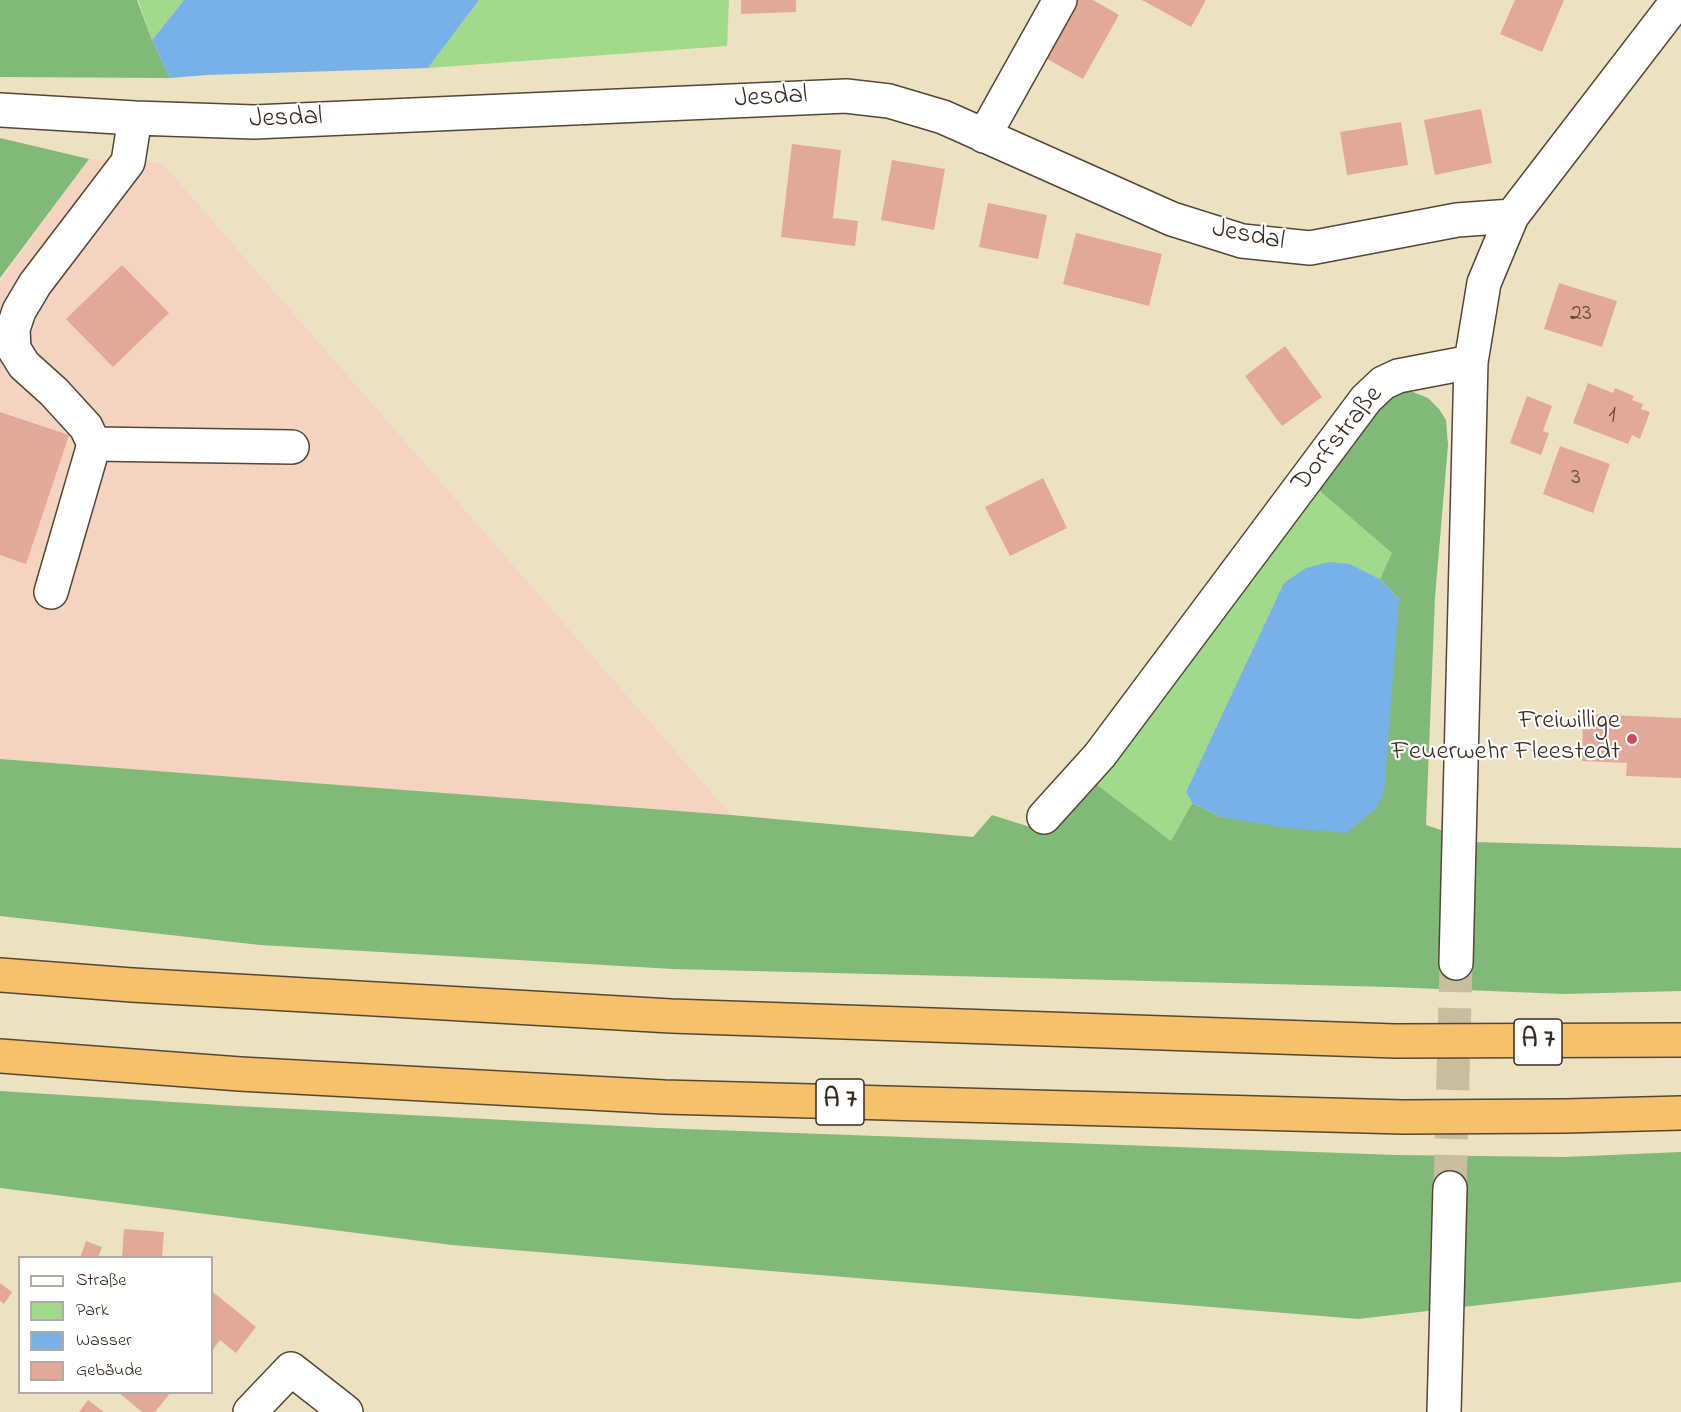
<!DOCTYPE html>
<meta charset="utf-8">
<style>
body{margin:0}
#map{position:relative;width:1681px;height:1412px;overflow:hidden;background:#ece2c1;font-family:"Indie Flower",sans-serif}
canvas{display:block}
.legend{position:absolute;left:18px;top:1256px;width:195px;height:138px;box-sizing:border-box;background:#fff;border:2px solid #b1aaa5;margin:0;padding:8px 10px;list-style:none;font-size:18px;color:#3b2a1e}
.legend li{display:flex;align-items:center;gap:12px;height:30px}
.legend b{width:30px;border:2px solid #b1aaa5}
</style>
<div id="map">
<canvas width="1681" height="1412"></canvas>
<ul class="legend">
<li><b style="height:8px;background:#fff"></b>Straße</li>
<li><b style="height:16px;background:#a2da8c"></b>Park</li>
<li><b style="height:16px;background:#77b1e8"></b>Wasser</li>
<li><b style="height:16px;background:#e3a998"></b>Gebäude</li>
</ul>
</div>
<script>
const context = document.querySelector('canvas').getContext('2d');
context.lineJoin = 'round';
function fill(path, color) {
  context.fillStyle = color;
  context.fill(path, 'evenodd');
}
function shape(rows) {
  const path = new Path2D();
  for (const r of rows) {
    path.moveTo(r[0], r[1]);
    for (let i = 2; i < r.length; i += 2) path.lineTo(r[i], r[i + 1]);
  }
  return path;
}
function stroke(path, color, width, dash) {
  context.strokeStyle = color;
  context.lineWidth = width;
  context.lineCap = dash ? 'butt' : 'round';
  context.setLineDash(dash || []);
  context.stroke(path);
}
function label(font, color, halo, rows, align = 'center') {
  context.font = font + ' "Indie Flower",sans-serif';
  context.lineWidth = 4.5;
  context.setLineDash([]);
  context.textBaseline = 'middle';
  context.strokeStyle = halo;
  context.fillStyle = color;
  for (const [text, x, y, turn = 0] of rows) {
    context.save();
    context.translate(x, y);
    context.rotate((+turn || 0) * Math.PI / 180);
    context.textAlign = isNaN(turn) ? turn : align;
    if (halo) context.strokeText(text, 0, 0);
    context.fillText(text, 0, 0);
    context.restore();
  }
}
fill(shape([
 [89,159,162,163,731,815,0,759,0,282]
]), '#f4d3c0');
fill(shape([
 [138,0,184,0,152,40],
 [479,0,729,0,727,46,428,68],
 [1313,485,1393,553,1380,579,1350,564,1223,716,1186,792,1192,803,1171,841,1092,781]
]), '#a2da8c');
fill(shape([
 [0,0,137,0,152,40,170,78,0,77],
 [0,138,89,159,0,278],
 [1397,391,1413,392,1428,398,1439,409,1446,420,1448,445,1435,597,1426,825,1476,842,1681,848,1681,991,1564,994,1389,987,673,969,260,945,0,916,0,759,731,815,973,837,992,815,1046,832,1092,781,1171,841,1192,803,1221,817,1399,599,1380,579,1392,553,1313,485,1370,410],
 [0,1091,237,1106,659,1128,1396,1155,1564,1157,1681,1152,1681,1282,1358,1319,452,1245,0,1188]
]), '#81ba78');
fill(shape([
 [184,0,479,0,428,68,207,75,170,78,152,40],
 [1329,562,1350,564,1380,579,1399,599,1384,791,1377,808,1346,833,1288,828,1221,817,1192,803,1186,792,1284,583,1306,568]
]), '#77b1e8');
fill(shape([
 [741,0,796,0,796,12,741,14],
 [1070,0,1093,0,1119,15,1083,79,1040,55],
 [1142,0,1206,0,1191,27],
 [1515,0,1564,0,1542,52,1500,34],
 [1481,109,1492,163,1435,175,1424,120],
 [1401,122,1408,165,1347,175,1340,132],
 [792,144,841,150,833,218,858,221,855,246,781,237],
 [892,160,945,169,934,230,881,220],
 [988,203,1047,215,1038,259,979,247],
 [1076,233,1162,254,1149,306,1063,284],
 [122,265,169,313,113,367,66,319],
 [1559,283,1617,301,1602,347,1544,329],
 [1285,346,1322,397,1282,426,1245,376],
 [1588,383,1613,393,1615,388,1634,396,1632,400,1643,404,1641,409,1650,412,1640,439,1632,435,1628,444,1573,423],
 [1527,396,1552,406,1543,431,1549,433,1541,455,1510,443],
 [0,412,69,435,26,564,0,555],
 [1560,446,1610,464,1593,513,1543,494],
 [1043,478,1067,528,1010,556,985,507],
 [1583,714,1681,718,1681,778,1626,776,1627,763,1582,761],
 [124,1229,164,1232,162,1258,122,1258],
 [86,1241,102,1247,98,1258,80,1258],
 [0,1283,12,1292,4,1304,0,1301],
 [212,1291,256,1327,236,1353,220,1340,212,1351],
 [118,1392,171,1392,155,1412,142,1412],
 [88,1400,104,1412,79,1412]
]), '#e3a998');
stroke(shape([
 [1450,1188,1456,963]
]), '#c9bda0', 33, [33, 16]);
const minor = shape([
 [0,110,135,118,254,122,846,96,889,101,943,117,1172,219,1242,241,1310,248,1457,220,1512,216],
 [984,136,1060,0],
 [94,444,292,447],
 [51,592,94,444,86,427,54,392,24,365,14,349,13,329,19,311,35,284,128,162,135,118],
 [1044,817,1100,755,1366,399,1383,383,1398,376,1471,362],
 [1456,963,1471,362,1484,283,1512,216,1678,0],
 [250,1412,291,1369,346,1412],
 [1444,1412,1450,1188]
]);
const highway = shape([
 [0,975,132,985,671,1016,1395,1041,1681,1040],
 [0,1056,240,1074,664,1097,1403,1117,1566,1116,1681,1113]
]);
stroke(minor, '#564636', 36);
stroke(highway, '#564636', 36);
stroke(minor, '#fff', 33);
stroke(highway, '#f5c16b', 33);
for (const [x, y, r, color] of [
 [1632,739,6,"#d1495b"]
]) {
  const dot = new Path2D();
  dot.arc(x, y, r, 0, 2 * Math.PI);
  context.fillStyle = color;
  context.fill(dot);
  stroke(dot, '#fff', 2);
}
label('24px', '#654a3c', null, [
 ["23",1581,315],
 ["1",1612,417],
 ["3",1576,479]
]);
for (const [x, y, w] of [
 [1538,1042,48],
 [840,1102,48]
]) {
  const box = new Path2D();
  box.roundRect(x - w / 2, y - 23, w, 46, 4.5);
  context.fillStyle = '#fff';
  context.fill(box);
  stroke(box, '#3b2a1e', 1.5);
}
label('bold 26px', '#3b2a1e', null, [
 ["A 7",1538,1042],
 ["A 7",840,1102]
]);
label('27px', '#3b2a1e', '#fff', [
 ["Jesdal",771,99,-3],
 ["Jesdal",286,120,-2],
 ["Jesdal",1248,237,11],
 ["Dorfstraße",1339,440,-51]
]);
label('27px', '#3b2a1e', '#fff', [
 ["Freiwillige",1620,723],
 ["Feuerwehr Fleestedt",1620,754]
], 'right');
</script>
